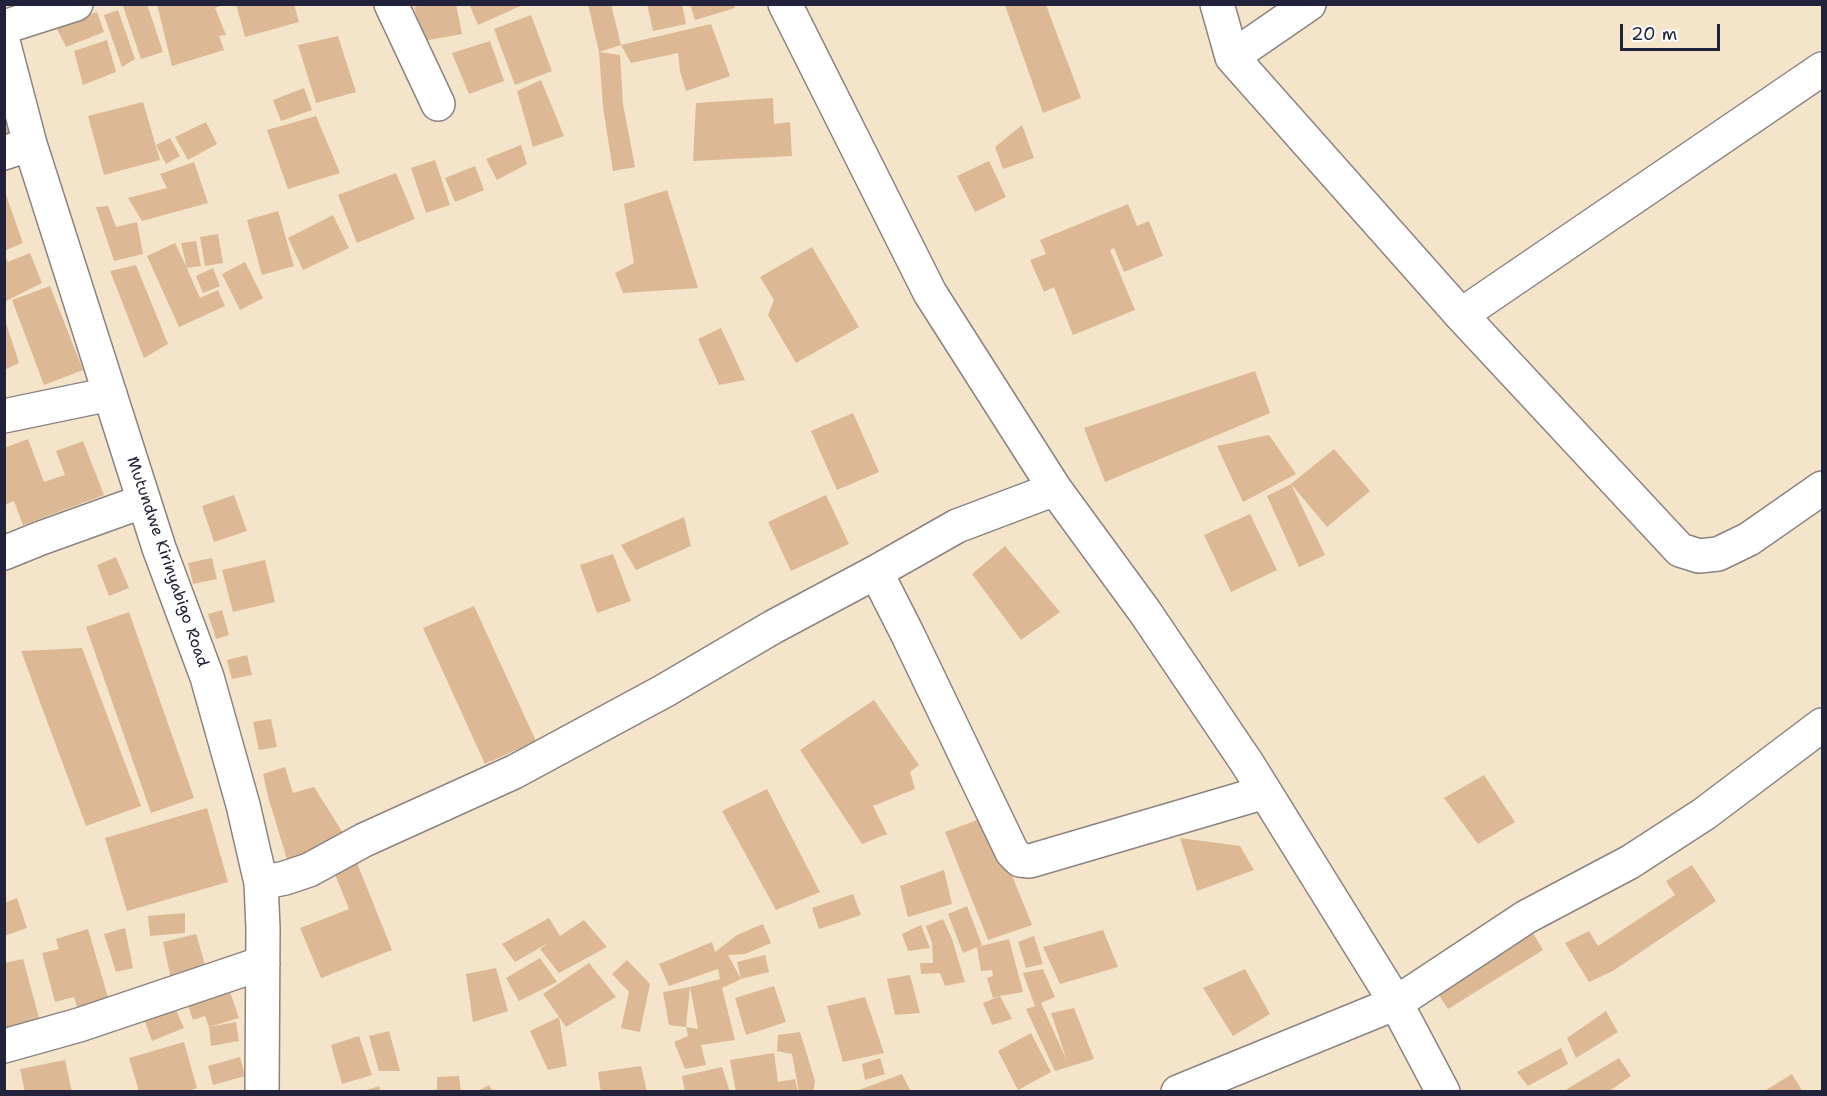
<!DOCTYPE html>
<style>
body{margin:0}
#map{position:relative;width:1827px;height:1096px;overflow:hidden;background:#f4e4ca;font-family:"Shantell Sans",sans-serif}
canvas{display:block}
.frame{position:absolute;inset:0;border:6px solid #22223b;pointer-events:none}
.scale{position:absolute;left:1620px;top:24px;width:100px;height:27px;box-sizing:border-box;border:3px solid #22223b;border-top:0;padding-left:8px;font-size:18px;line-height:21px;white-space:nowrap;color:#22223b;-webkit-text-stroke:4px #fff;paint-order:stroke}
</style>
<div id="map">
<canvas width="1827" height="1096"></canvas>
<div class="frame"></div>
<div class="scale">20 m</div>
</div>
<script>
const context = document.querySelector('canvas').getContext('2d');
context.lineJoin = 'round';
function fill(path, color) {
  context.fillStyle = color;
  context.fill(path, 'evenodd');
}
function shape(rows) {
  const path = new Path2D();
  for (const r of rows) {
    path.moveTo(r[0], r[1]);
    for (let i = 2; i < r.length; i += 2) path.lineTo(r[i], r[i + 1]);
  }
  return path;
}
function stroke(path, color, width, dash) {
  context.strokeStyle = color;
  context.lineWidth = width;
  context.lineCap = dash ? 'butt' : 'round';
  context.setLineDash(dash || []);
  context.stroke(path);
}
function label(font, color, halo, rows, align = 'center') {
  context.font = font + ' "Shantell Sans",sans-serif';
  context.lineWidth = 4.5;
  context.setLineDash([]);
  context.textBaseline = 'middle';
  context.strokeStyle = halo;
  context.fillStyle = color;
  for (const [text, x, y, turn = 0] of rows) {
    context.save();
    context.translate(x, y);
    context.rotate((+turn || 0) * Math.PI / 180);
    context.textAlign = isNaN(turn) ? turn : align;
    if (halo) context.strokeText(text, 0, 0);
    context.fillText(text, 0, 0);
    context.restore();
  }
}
fill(shape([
 [127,4,147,4,163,52,141,59,123,6],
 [157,4,225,4,215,8,226,35,219,36,224,50,172,66],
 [236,4,294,4,299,22,245,37],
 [424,4,456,4,462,34,423,41,414,7],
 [469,4,525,4,478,25],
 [588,4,611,4,621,45,599,52,620,55,623,104,635,167,613,171,603,107,599,52],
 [647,4,682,4,686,24,653,31],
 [690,4,734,4,735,8,695,20],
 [1005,5,1046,5,1081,98,1043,113],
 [118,10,135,59,122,67,104,15],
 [97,12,104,32,66,47,55,25],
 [531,15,552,71,515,85,494,29],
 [711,24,730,76,686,91,680,71,678,53,631,63,621,45],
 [338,36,356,92,316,103,298,45],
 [107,40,116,72,83,85,74,51],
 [490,41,504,81,469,94,452,53],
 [541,80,564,136,533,147,517,91],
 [304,88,312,110,281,121,273,100],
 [773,98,774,124,790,122,792,156,693,161,696,103],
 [143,102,160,160,104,175,88,116],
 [316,116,340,173,288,189,267,130],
 [4,121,10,135,4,137],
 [206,122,217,144,188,160,175,137],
 [1022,125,1034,158,1003,169,995,147],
 [170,138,180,156,166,164,156,145],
 [521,145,527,164,497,180,486,159],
 [435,160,450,205,426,213,411,168],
 [989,161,1006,197,975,212,957,176],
 [194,162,208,203,142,221,128,198,167,188,160,174],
 [475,166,484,190,455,202,445,178],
 [396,173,415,219,357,243,338,195],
 [4,189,23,243,4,251],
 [667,190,698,288,623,293,615,273,634,263,624,204],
 [1128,204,1137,226,1149,221,1163,256,1124,272,1114,248,1110,250,1135,310,1073,335,1054,287,1044,292,1030,260,1046,254,1040,240],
 [108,206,116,227,137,222,143,254,114,261,96,207],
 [278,211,294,266,262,275,247,220],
 [333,215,349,248,303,270,288,238],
 [218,234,223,263,205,266,200,237],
 [196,241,201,266,187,268,188,271,200,298,218,290,225,306,179,327,147,256,175,243,187,268,181,243],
 [812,247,859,327,796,363,768,315,774,300,760,277],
 [30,253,42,283,4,302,4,255,8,262],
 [245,262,263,298,240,310,222,274],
 [136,265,168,344,144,358,110,271],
 [213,268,220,286,203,293,196,276],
 [50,286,83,370,44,385,12,300],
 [4,317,19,363,4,370],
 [721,328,745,380,719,385,698,339],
 [1255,371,1270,413,1105,482,1084,428],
 [853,413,879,472,837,490,811,431],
 [1269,435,1296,474,1243,502,1217,446],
 [28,439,44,482,65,475,56,451,83,441,104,495,23,525,14,501,4,505,4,448],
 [1334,449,1370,491,1327,527,1291,484],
 [1291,484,1325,555,1299,567,1267,496],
 [234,495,247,531,214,542,202,506],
 [826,495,849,544,791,571,768,522],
 [1250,514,1277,570,1231,592,1204,535],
 [684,517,691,546,636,570,621,545],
 [1005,546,1060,612,1021,640,972,574],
 [613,554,631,601,597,613,580,565],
 [116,557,129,588,109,596,97,565],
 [212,558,217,579,193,584,188,563],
 [265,560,275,602,233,612,222,570],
 [474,606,536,741,485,764,423,628],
 [222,610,229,635,216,639,208,614],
 [129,612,194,798,151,813,86,627],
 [82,648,141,806,86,826,21,651],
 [247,655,252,675,232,679,227,660],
 [874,700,919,765,910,772,915,789,873,806,887,834,862,844,800,750],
 [271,719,277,747,259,750,253,722],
 [285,767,293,793,314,787,343,833,289,866,269,800,263,774],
 [1484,775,1515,822,1478,844,1444,798],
 [767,789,820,892,776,910,722,811],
 [207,808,228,882,127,911,105,838],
 [988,816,1032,925,988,940,945,832],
 [1180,838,1240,846,1254,870,1197,891],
 [355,858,392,950,321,978,300,928,349,909,332,867],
 [1692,865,1716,901,1613,971,1589,982,1565,943,1589,931,1598,946,1675,895,1666,881],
 [944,870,952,904,908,917,900,886],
 [853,894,861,915,819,929,812,908],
 [17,898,27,928,4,936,4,903],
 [967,906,982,945,963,953,948,914],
 [185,913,185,933,150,936,148,916],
 [549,918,560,936,584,920,607,947,559,973,540,949,550,942,515,962,502,944],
 [943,919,952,939,965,982,945,986,940,973,921,974,920,963,933,963,932,943,926,926],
 [763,924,771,943,745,954,728,955,741,979,737,962,765,955,769,972,741,979,722,988,735,1040,701,1045,706,1065,685,1069,674,1042,688,1036,686,1027,669,1025,663,992,690,987,686,1027,698,1029,690,987,720,979,718,969,669,986,659,964,712,942,715,952,737,935],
 [921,925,930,948,908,951,902,934],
 [1528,925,1543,950,1448,1009,1432,984],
 [125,928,133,968,116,972,104,934],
 [88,929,112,1011,81,1020,74,997,55,1002,42,953,59,949,56,939],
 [1103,930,1118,967,1060,984,1043,947],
 [196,934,209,978,173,988,163,942],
 [1034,936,1043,964,1026,968,1018,942],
 [1009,939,1023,992,1000,996,1012,1019,992,1025,983,1003,1000,996,993,998,987,978,993,976,992,970,981,971,977,947],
 [540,958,557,982,519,1001,506,978],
 [23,959,41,1025,4,1035,4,963],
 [627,960,650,984,640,1032,621,1028,629,992,612,974],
 [589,963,616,997,566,1027,543,994],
 [496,968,508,1011,473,1022,466,974],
 [1043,969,1055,997,1041,1003,1067,1061,1051,1013,1074,1008,1094,1059,1055,1071,1026,1009,1035,1006,1023,973],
 [1245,969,1270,1014,1233,1036,1203,988],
 [910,975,920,1013,895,1015,887,979],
 [227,983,239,1018,209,1027,205,1016,193,1020,185,997],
 [774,986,786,1022,746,1035,735,998],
 [865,997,884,1053,843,1062,827,1006],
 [171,999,184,1028,152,1041,141,1011],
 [1606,1011,1618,1032,1576,1058,1567,1038],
 [559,1017,567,1066,548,1070,530,1031],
 [236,1022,239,1041,211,1046,209,1027],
 [389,1031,400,1071,379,1071,369,1036],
 [800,1032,815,1081,813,1092,799,1092,792,1054,777,1051,778,1035],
 [1031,1033,1051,1072,1018,1090,998,1051],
 [359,1036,372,1075,342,1084,331,1045],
 [184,1042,197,1088,186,1092,139,1092,129,1058],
 [1561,1048,1568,1064,1528,1086,1517,1072],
 [774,1053,778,1082,795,1079,798,1092,736,1092,730,1060],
 [240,1057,245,1076,213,1085,208,1066],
 [880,1058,885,1074,865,1080,862,1064],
 [1619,1058,1631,1076,1608,1092,1562,1092],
 [65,1060,72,1092,25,1092,20,1069],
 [641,1066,647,1092,601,1092,598,1072],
 [722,1067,730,1092,685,1092,682,1076],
 [902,1074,911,1092,856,1092,856,1091],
 [1792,1074,1803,1092,1763,1092],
 [459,1076,461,1092,437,1092,437,1077],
 [489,1085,493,1092,476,1092],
 [379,1086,380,1092,364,1092,364,1091]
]), '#dcb994');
const minor = shape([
 [391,4,438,104],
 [785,4,930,293,1055,489,1145,612,1247,763,1396,1003,1443,1092],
 [1217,4,1232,57],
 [1309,4,1232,57,1461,315,1680,550,1699,556,1718,554,1749,539,1822,488],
 [4,27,76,4],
 [4,45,30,144,159,548,207,677,243,805,261,883,263,928,262,1092],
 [4,153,30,144],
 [1461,315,1822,69],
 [4,416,110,394],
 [1055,489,957,526,876,572,907,633,1012,852,1020,860,1030,861,1265,792],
 [4,553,41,538,144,501],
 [261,883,285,878,309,870,364,840,514,772,664,691,773,627,876,572],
 [4,1046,79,1025,263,963],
 [1178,1092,1396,1003,1526,917,1630,862,1704,814,1822,725]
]);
stroke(minor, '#8b8382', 36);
stroke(minor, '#fff', 33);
label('16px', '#22223b', '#fff', [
 ["Mutundwe Kirinyabigo Road",167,562,71]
]);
</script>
